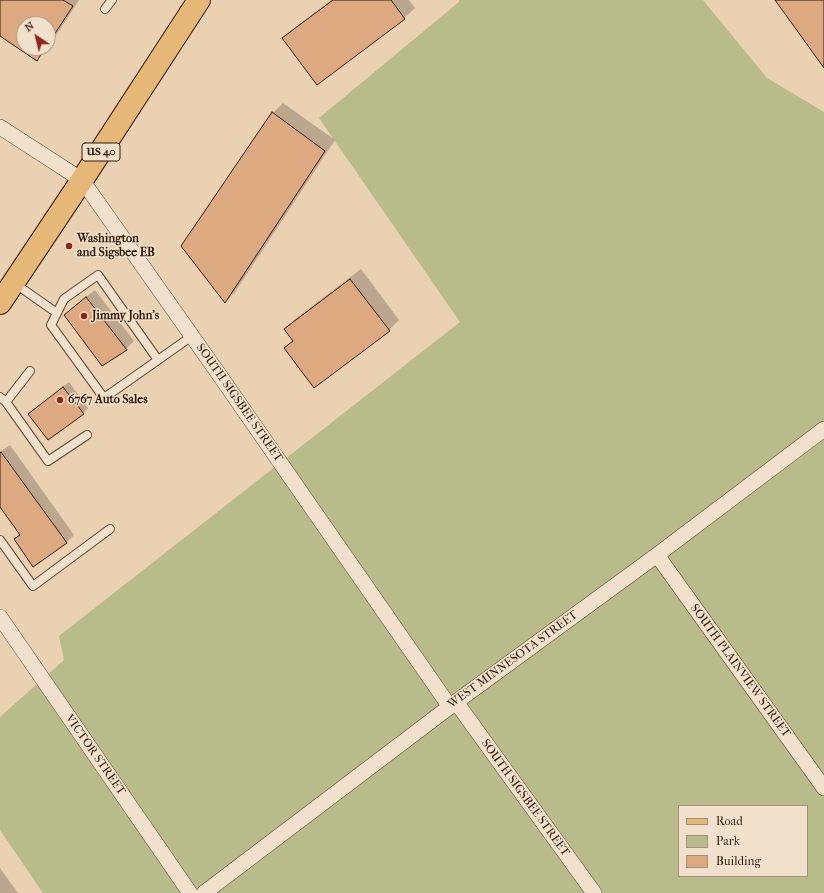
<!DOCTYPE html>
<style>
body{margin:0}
#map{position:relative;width:824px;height:893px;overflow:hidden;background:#ead1b1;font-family:"IM FELL French Canon",serif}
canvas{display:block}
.legend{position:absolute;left:678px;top:805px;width:130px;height:72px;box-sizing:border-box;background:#f1e1cc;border:1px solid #a6927c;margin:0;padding:5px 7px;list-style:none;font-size:12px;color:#351b04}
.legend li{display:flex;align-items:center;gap:8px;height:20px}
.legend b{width:20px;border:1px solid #a6927c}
.north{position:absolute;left:16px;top:16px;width:40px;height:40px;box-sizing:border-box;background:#f1e1cc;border:1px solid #a6927c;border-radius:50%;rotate:325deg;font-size:11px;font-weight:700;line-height:16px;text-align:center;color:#351b04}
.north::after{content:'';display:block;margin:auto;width:14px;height:18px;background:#8f2418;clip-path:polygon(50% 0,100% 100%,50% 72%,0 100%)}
</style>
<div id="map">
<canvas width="824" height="893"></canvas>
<ul class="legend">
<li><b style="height:5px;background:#e5b878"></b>Road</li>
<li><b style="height:11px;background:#b8bb8a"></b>Park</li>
<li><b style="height:11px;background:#dca981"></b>Building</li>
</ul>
<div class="north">N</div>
</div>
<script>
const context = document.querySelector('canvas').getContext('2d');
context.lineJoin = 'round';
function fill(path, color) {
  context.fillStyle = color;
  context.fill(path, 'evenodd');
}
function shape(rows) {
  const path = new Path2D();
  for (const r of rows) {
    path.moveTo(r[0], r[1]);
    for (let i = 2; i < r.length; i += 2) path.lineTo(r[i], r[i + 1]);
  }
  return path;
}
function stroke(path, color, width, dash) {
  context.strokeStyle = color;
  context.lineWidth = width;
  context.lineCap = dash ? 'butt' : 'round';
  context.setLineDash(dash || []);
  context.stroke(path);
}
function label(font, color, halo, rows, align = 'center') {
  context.font = font + ' "IM FELL French Canon",serif';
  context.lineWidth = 3;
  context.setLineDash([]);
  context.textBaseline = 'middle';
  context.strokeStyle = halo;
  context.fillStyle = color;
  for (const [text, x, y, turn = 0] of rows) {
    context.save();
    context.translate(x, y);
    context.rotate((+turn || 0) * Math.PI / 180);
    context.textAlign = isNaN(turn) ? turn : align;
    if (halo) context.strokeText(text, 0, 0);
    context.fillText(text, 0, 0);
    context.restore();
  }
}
fill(shape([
 [459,0,703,0,767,78,824,112,824,893,43,893,0,830,0,717,64,660,59,636,460,322,319,118,459,2],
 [679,806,807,806,807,876,679,876]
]), '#b8bb8a');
fill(shape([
 [0,0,79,0,48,48,48,24,24,24,24,48,48,48,37,59,0,35],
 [331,0,409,0,415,8,404,18,318,84,283,38,294,28],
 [283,103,335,140,235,292,225,302,273,113],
 [361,269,399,320,389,330,285,348,293,340,285,329,295,319],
 [95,290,134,341,126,349,65,315,73,307],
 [69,382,88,408,83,413,30,414,35,409],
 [10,445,74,535,66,543,15,539,20,534,0,505,0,452],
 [0,868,18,893,0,893]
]), '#0003');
const building = shape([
 [0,0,63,0,73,6,48,44,48,24,24,24,24,48,45,48,37,61,0,36,0,0],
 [333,0,391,0,405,19,317,85,282,38,333,0],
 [775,0,824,0,824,68,775,0],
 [272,112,325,151,225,303,181,246,272,112],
 [350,279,390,331,314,388,284,348,293,341,284,329,350,279],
 [86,297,127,350,102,366,64,315,86,297],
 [63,387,84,414,48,440,28,414,63,387],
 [1,452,67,543,33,567,14,539,20,535,0,507,0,453,1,452]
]);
fill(building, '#dca981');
stroke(building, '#351b04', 1);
const lane = shape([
 [105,9,112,0],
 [14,283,57,313,51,325,104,398,158,360,98,275,64,299,57,313],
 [158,360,192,336],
 [0,397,6,402,48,461,87,435],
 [6,402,30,371],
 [0,540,33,586,110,529]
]);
const street = shape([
 [0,127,82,180,218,373,450,707],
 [657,555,824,788],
 [0,617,190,893],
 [456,702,594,893],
 [204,893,456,702,657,555,824,429]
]);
const primary = shape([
 [0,303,82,180,199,0]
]);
stroke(lane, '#62482f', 10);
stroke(street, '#62482f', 16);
stroke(primary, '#351b04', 24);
stroke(lane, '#f1e1cc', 8);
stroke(street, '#f1e1cc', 15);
stroke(primary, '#e5b878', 22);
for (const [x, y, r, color] of [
 [69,246,4,"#8f2418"],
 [84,316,4,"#8f2418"],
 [60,400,4,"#8f2418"]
]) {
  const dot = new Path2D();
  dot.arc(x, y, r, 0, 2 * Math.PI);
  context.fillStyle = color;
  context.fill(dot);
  stroke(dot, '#f1e1cc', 1.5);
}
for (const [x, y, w] of [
 [101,152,38]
]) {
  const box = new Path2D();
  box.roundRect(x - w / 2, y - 9, w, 18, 3);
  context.fillStyle = '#f1e1cc';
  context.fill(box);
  stroke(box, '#351b04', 1);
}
label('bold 11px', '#351b04', null, [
 ["US 40",101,152]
]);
label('bold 12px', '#351b04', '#f1e1cc', [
 ["Washington",77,239],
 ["and Sigsbee EB",77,253],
 ["Jimmy John's",92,316],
 ["6767 Auto Sales",68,400]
], 'left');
label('12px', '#351b04', '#f1e1cc', [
 ["SOUTH SIGSBEE STREET",239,403,55],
 ["WEST MINNESOTA STREET",513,660,-36],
 ["SOUTH PLAINVIEW STREET",740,671,54],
 ["VICTOR STREET",95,755,55],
 ["SOUTH SIGSBEE STREET",525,798,54]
]);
</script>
